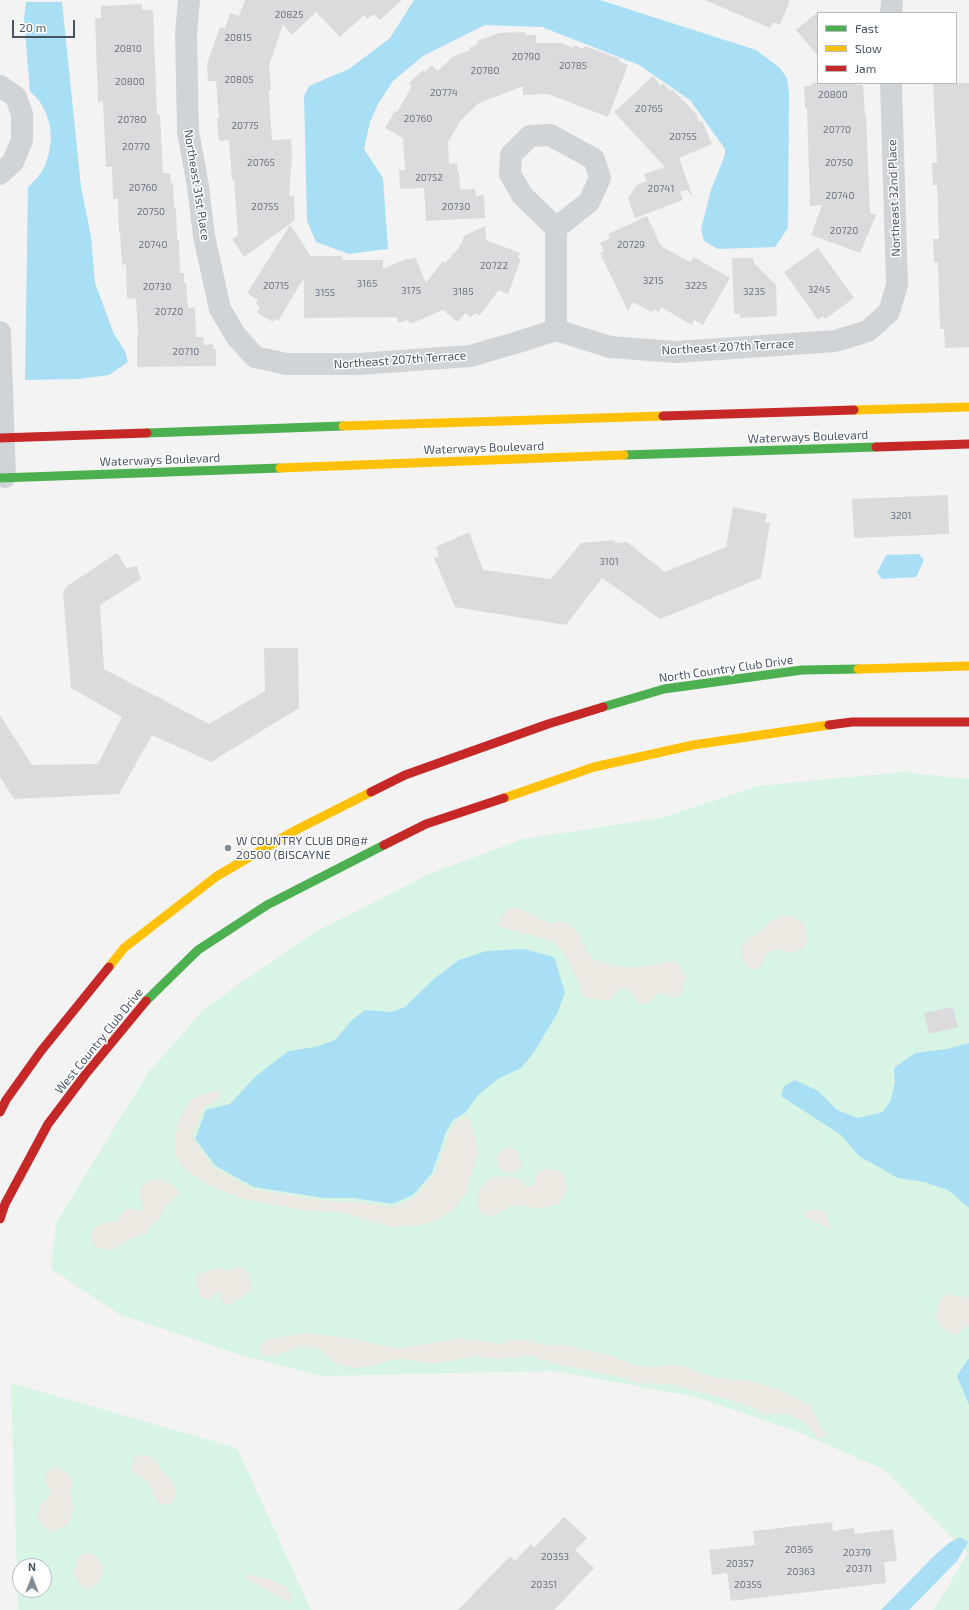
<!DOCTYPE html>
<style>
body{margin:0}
#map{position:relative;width:969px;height:1610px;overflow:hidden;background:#f4f3f3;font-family:"Exo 2",sans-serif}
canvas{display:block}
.legend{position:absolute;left:817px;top:12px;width:140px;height:72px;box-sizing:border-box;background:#fff;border:1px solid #b6bbc0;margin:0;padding:5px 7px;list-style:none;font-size:12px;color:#485462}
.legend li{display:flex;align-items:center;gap:8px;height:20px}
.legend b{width:20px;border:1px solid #b6bbc0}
.north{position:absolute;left:12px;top:1558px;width:40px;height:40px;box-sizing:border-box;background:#fff;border:1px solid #b6bbc0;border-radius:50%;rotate:0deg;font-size:11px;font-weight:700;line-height:16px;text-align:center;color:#485462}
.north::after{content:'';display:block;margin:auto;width:14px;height:18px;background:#848c95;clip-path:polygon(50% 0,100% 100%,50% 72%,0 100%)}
.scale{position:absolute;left:12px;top:20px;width:63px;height:18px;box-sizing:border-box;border:2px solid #485462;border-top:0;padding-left:5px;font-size:12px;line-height:14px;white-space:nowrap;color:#485462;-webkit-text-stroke:3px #fff;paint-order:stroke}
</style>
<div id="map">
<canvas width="969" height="1610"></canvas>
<ul class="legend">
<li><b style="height:5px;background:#4caf50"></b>Fast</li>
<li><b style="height:5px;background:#ffc107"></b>Slow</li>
<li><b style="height:5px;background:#c62828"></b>Jam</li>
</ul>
<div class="north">N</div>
<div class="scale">20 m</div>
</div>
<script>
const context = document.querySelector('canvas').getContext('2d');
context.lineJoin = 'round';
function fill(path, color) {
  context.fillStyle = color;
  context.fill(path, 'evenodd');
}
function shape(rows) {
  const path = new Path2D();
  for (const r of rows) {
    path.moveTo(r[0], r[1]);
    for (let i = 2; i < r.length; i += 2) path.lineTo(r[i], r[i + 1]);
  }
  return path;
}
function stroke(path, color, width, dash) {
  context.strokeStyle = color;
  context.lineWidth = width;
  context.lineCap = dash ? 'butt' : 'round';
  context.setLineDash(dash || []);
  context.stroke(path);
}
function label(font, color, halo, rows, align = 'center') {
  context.font = font + ' "Exo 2",sans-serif';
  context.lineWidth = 3;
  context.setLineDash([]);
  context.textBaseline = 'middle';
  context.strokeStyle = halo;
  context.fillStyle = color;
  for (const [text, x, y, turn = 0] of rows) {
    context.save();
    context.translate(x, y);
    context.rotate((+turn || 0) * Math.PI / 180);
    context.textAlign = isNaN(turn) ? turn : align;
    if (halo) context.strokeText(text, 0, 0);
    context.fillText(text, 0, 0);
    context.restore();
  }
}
fill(shape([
 [901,772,969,779,969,1610,934,1610,968,1553,885,1470,798,1432,696,1397,555,1371,321,1376,240,1355,119,1314,51,1269,56,1223,148,1073,205,1008,313,933,429,874,523,839,661,818,758,786],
 [11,1383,237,1448,311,1610,18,1610],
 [20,1566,44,1566,44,1590,20,1590]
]), '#d7f4e4');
fill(shape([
 [511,907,521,909,545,922,550,923,560,921,567,923,573,927,580,936,586,950,592,959,604,963,622,967,640,967,672,961,677,963,683,970,685,977,681,996,672,997,664,994,658,994,649,1003,644,1004,638,1003,631,991,625,987,619,988,610,1001,586,998,582,995,577,978,561,949,552,941,498,926,499,918],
 [785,915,793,917,803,923,808,937,806,945,801,950,792,952,786,952,781,949,775,949,766,954,761,966,757,969,751,969,748,967,743,961,742,955,741,950,743,945,750,938,764,929,772,920],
 [215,1091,222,1092,217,1100,204,1107,192,1137,213,1167,252,1189,326,1201,355,1202,394,1207,414,1198,436,1172,449,1133,456,1121,469,1116,478,1149,467,1192,454,1209,438,1220,417,1226,392,1227,340,1212,308,1211,243,1199,215,1188,194,1176,180,1164,175,1154,175,1137,180,1119,189,1102,200,1094],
 [510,1147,517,1152,521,1161,522,1167,516,1172,505,1173,498,1167,498,1157,502,1149],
 [545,1169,552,1169,560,1171,564,1176,566,1183,567,1190,559,1204,538,1209,518,1205,513,1205,493,1216,484,1214,479,1210,477,1203,478,1193,483,1185,490,1179,502,1176,512,1177,517,1178,525,1185,529,1187,533,1185,539,1172],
 [157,1179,172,1184,179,1192,177,1196,166,1206,159,1219,151,1224,147,1233,129,1239,114,1249,108,1250,96,1247,92,1242,91,1235,95,1227,104,1222,116,1222,125,1210,129,1208,138,1211,142,1209,143,1205,140,1195,141,1190,144,1184,149,1181],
 [816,1209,822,1210,826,1214,832,1230,805,1217,804,1213],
 [237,1267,241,1267,246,1271,250,1277,251,1285,249,1291,242,1297,233,1303,227,1305,221,1300,221,1293,219,1291,210,1298,205,1299,201,1297,196,1283,199,1274,214,1269,220,1268,228,1271],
 [949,1294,969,1298,969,1325,963,1328,957,1334,952,1334,943,1328,936,1318,939,1302,943,1296],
 [306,1333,354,1339,378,1345,401,1348,457,1339,474,1339,500,1344,511,1340,522,1339,546,1345,565,1345,615,1357,633,1365,654,1367,671,1365,684,1366,697,1372,721,1379,753,1381,777,1389,793,1397,810,1405,821,1427,828,1434,819,1439,803,1421,789,1414,765,1414,750,1406,671,1384,638,1383,619,1377,553,1363,531,1356,497,1359,473,1356,441,1363,430,1363,402,1359,390,1360,371,1366,355,1368,340,1365,333,1362,322,1351,312,1348,297,1347,286,1351,277,1356,261,1355,259,1346,269,1339],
 [140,1455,149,1456,156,1460,163,1473,172,1480,174,1485,176,1495,172,1503,164,1505,160,1504,155,1497,148,1482,132,1471,131,1467,134,1459],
 [54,1468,61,1469,72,1477,73,1481,70,1496,74,1506,71,1517,66,1526,53,1532,42,1526,37,1519,37,1514,41,1505,50,1495,49,1489,45,1479,45,1475,48,1471],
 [86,1553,93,1554,97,1557,103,1568,102,1578,99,1582,92,1588,82,1587,77,1581,74,1573,76,1561,82,1554],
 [247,1574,271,1580,286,1587,291,1596,290,1603,245,1578]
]), '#ebe9e2');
fill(shape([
 [414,0,600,0,756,50,780,68,787,78,789,93,788,228,775,247,718,249,704,241,701,229,711,190,725,155,725,149,690,100,639,65,542,27,485,25,423,56,393,81,378,104,370,122,364,149,383,178,388,249,349,254,316,242,307,221,304,96,309,86,349,69,390,38],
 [26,2,62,2,81,187,91,236,95,283,114,334,125,351,128,362,109,375,79,379,25,380,28,187,38,177,45,166,49,153,51,139,50,126,46,113,40,102,30,91,24,19],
 [919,554,924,560,916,577,882,579,877,573,886,555],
 [524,949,554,957,565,992,558,1012,534,1052,521,1068,498,1079,478,1095,465,1113,453,1120,446,1132,432,1173,413,1195,392,1204,354,1198,324,1198,254,1187,216,1166,195,1139,206,1110,230,1104,257,1075,289,1051,315,1047,335,1040,351,1021,365,1010,391,1012,405,1007,435,978,459,960,486,951],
 [969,1043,969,1208,948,1190,924,1182,898,1178,859,1156,841,1135,781,1096,784,1086,795,1080,818,1091,837,1110,858,1118,883,1112,891,1100,895,1082,894,1068,915,1053,947,1049],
 [969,1358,969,1405,957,1376],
 [960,1537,968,1542,957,1561,909,1610,881,1610,934,1556,950,1542]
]), '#a9dff4');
fill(shape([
 [245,0,402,0,380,20,374,14,367,19,364,15,340,37,316,12,292,35,283,25,269,65,271,90,269,90,269,97,272,140,291,139,292,157,289,196,294,196,295,220,244,257,232,239,238,235,234,180,232,180,229,140,219,141,217,119,219,118,216,81,208,81,207,64,220,27,225,28,230,13,239,16],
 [705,0,790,0,780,25,773,22,770,28],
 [142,4,142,10,153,10,157,114,160,114,163,173,170,173,171,183,173,183,174,208,176,208,177,240,179,240,180,273,184,273,184,283,186,283,188,308,195,307,196,337,203,337,204,345,213,344,213,349,216,349,216,366,137,367,137,336,138,336,136,298,127,299,126,264,122,265,120,232,119,232,118,199,113,199,112,167,106,167,103,101,98,102,95,18,101,18,101,6],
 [818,12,818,56,796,30],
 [526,32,526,35,536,35,536,43,561,43,573,48,574,45,583,49,585,46,620,59,619,61,628,65,608,117,548,94,523,95,523,86,479,103,461,120,448,142,449,164,457,163,457,171,459,171,460,190,475,189,476,196,484,195,485,218,426,221,424,188,400,189,399,170,405,170,403,138,385,128,395,111,397,112,412,86,409,83,423,70,425,72,432,65,438,71,452,57,470,50,469,48,478,44,477,41,499,33],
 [653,76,661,86,663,83,670,91,672,89,697,115,699,122,702,121,712,144,679,158,693,197,687,190,680,192,683,200,635,218,628,198,637,185,647,181,644,174,665,167,614,112],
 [813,83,856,83,857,85,863,85,865,115,866,115,870,213,876,215,860,253,811,235,822,205,810,206,807,108,805,108,804,86,810,86],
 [933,83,969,83,969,347,945,348,944,329,940,329,938,262,934,262,933,239,939,239,937,185,933,185,932,163,937,163],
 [647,216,661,246,690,262,694,257,730,278,703,325,694,320,692,325,661,307,659,312,654,309,652,312,633,302,628,311,600,253,604,252,600,243,610,238,608,234],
 [290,225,311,256,342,256,342,259,345,260,383,260,383,269,408,258,409,260,415,257,426,283,443,261,445,263,459,248,464,236,485,226,486,240,520,253,518,258,521,259,508,294,499,290,479,316,475,313,471,317,465,313,458,322,443,310,410,324,408,320,399,323,396,317,304,318,304,278,278,321,275,319,273,322,257,313,260,307,256,304,258,300,247,293],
 [818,248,854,298,825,319,823,316,818,320,784,272],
 [732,258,753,258,754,263,776,285,777,316,740,318,740,314,734,314],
 [948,495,949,534,854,538,852,499],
 [733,507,767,514,765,522,770,523,761,578,660,619,602,578,566,625,455,607,434,558,439,557,436,547,469,532,483,570,551,579,581,543,615,540,615,543,627,542,665,572,726,547],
 [117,553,127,568,137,566,141,579,100,605,104,669,209,724,265,691,264,648,298,648,299,708,211,762,152,735,119,794,14,799,0,777,0,715,32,765,98,764,122,717,71,688,63,592,67,586],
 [953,1007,958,1027,929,1034,924,1013],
 [564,1517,587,1538,575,1550,594,1568,554,1610,458,1610,510,1556,515,1561,531,1544,534,1548],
 [832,1522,833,1531,854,1528,855,1534,893,1529,897,1561,884,1562,886,1583,731,1601,727,1573,712,1575,709,1550,755,1545,753,1531]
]), '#dbdbdd');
stroke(shape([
 [189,0,186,33,188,132,198,186,204,236,220,309,236,336,255,357,286,364,359,364,470,356,512,344,556,330,610,347,676,352,835,341,868,331,889,312,897,285,891,83],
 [891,13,892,0],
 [0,86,16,97,22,114,22,140,13,162,0,174],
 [550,135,594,159,600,178,589,202,556,228,522,195,510,174,511,155,530,136,550,135],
 [556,228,556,330],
 [0,332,5,477]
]), '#d1d4d7', 22);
stroke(shape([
 [147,433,343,426],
 [624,455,876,447],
 [0,478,280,468],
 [603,707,664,689,802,670,858,669],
 [146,1001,198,950,267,905,384,845]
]), '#4caf50', 9);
stroke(shape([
 [854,410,969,407],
 [343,426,663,416],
 [280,468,624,455],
 [858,669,969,666],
 [504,798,594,767,693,745,829,725],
 [109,967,124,948,217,876,296,830,371,792]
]), '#ffc107', 9);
stroke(shape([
 [663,416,854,410],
 [0,438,147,433],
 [876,447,969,444],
 [829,725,852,722,969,722],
 [371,792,405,775,548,724,603,707],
 [384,845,426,824,504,798],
 [0,1112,6,1100,41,1051,109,967],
 [0,1219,5,1204,48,1124,85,1075,146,1001]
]), '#c62828', 9);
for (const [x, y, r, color] of [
 [228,848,4,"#848c95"]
]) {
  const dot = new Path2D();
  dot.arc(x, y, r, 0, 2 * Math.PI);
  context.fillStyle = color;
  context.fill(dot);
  stroke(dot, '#fff', 1.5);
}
label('10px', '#6e7782', null, [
 ["20825",289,15],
 ["20815",238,38],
 ["20810",128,49],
 ["20790",526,57],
 ["20785",573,66],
 ["20780",485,71],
 ["20805",239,80],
 ["20800",130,82],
 ["20774",444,93],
 ["20800",833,95],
 ["20765",649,109],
 ["20760",418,119],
 ["20780",132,120],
 ["20775",245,126],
 ["20770",837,130],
 ["20755",683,137],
 ["20770",136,147],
 ["20765",261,163],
 ["20750",839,163],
 ["20752",429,178],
 ["20760",143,188],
 ["20741",661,189],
 ["20740",840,196],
 ["20755",265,207],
 ["20730",456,207],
 ["20750",151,212],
 ["20720",844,231],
 ["20740",153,245],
 ["20729",631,245],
 ["20722",494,266],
 ["3215",653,281],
 ["3165",367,284],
 ["20715",276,286],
 ["3225",696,286],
 ["20730",157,287],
 ["3245",819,290],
 ["3175",411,291],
 ["3185",463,292],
 ["3235",754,292],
 ["3155",325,293],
 ["20720",169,312],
 ["20710",186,352],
 ["3201",901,516],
 ["3101",609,562],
 ["20365",799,1550],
 ["20379",857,1553],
 ["20353",555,1557],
 ["20357",740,1564],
 ["20371",859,1569],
 ["20363",801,1572],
 ["20351",544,1585],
 ["20355",748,1585]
]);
label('12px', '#485462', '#fff', [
 ["Northeast 31st Place",197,185,81],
 ["Northeast 32nd Place",894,198,-92],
 ["Northeast 207th Terrace",728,347,-3],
 ["Northeast 207th Terrace",400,360,-4],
 ["Waterways Boulevard",808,437,-2],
 ["Waterways Boulevard",484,448,-2],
 ["Waterways Boulevard",160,460,-2],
 ["North Country Club Drive",726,669,-8],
 ["West Country Club Drive",99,1041,-51]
]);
label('12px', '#485462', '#fff', [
 ["W COUNTRY CLUB DR@#",236,841],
 ["20500 (BISCAYNE",236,855]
], 'left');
</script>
